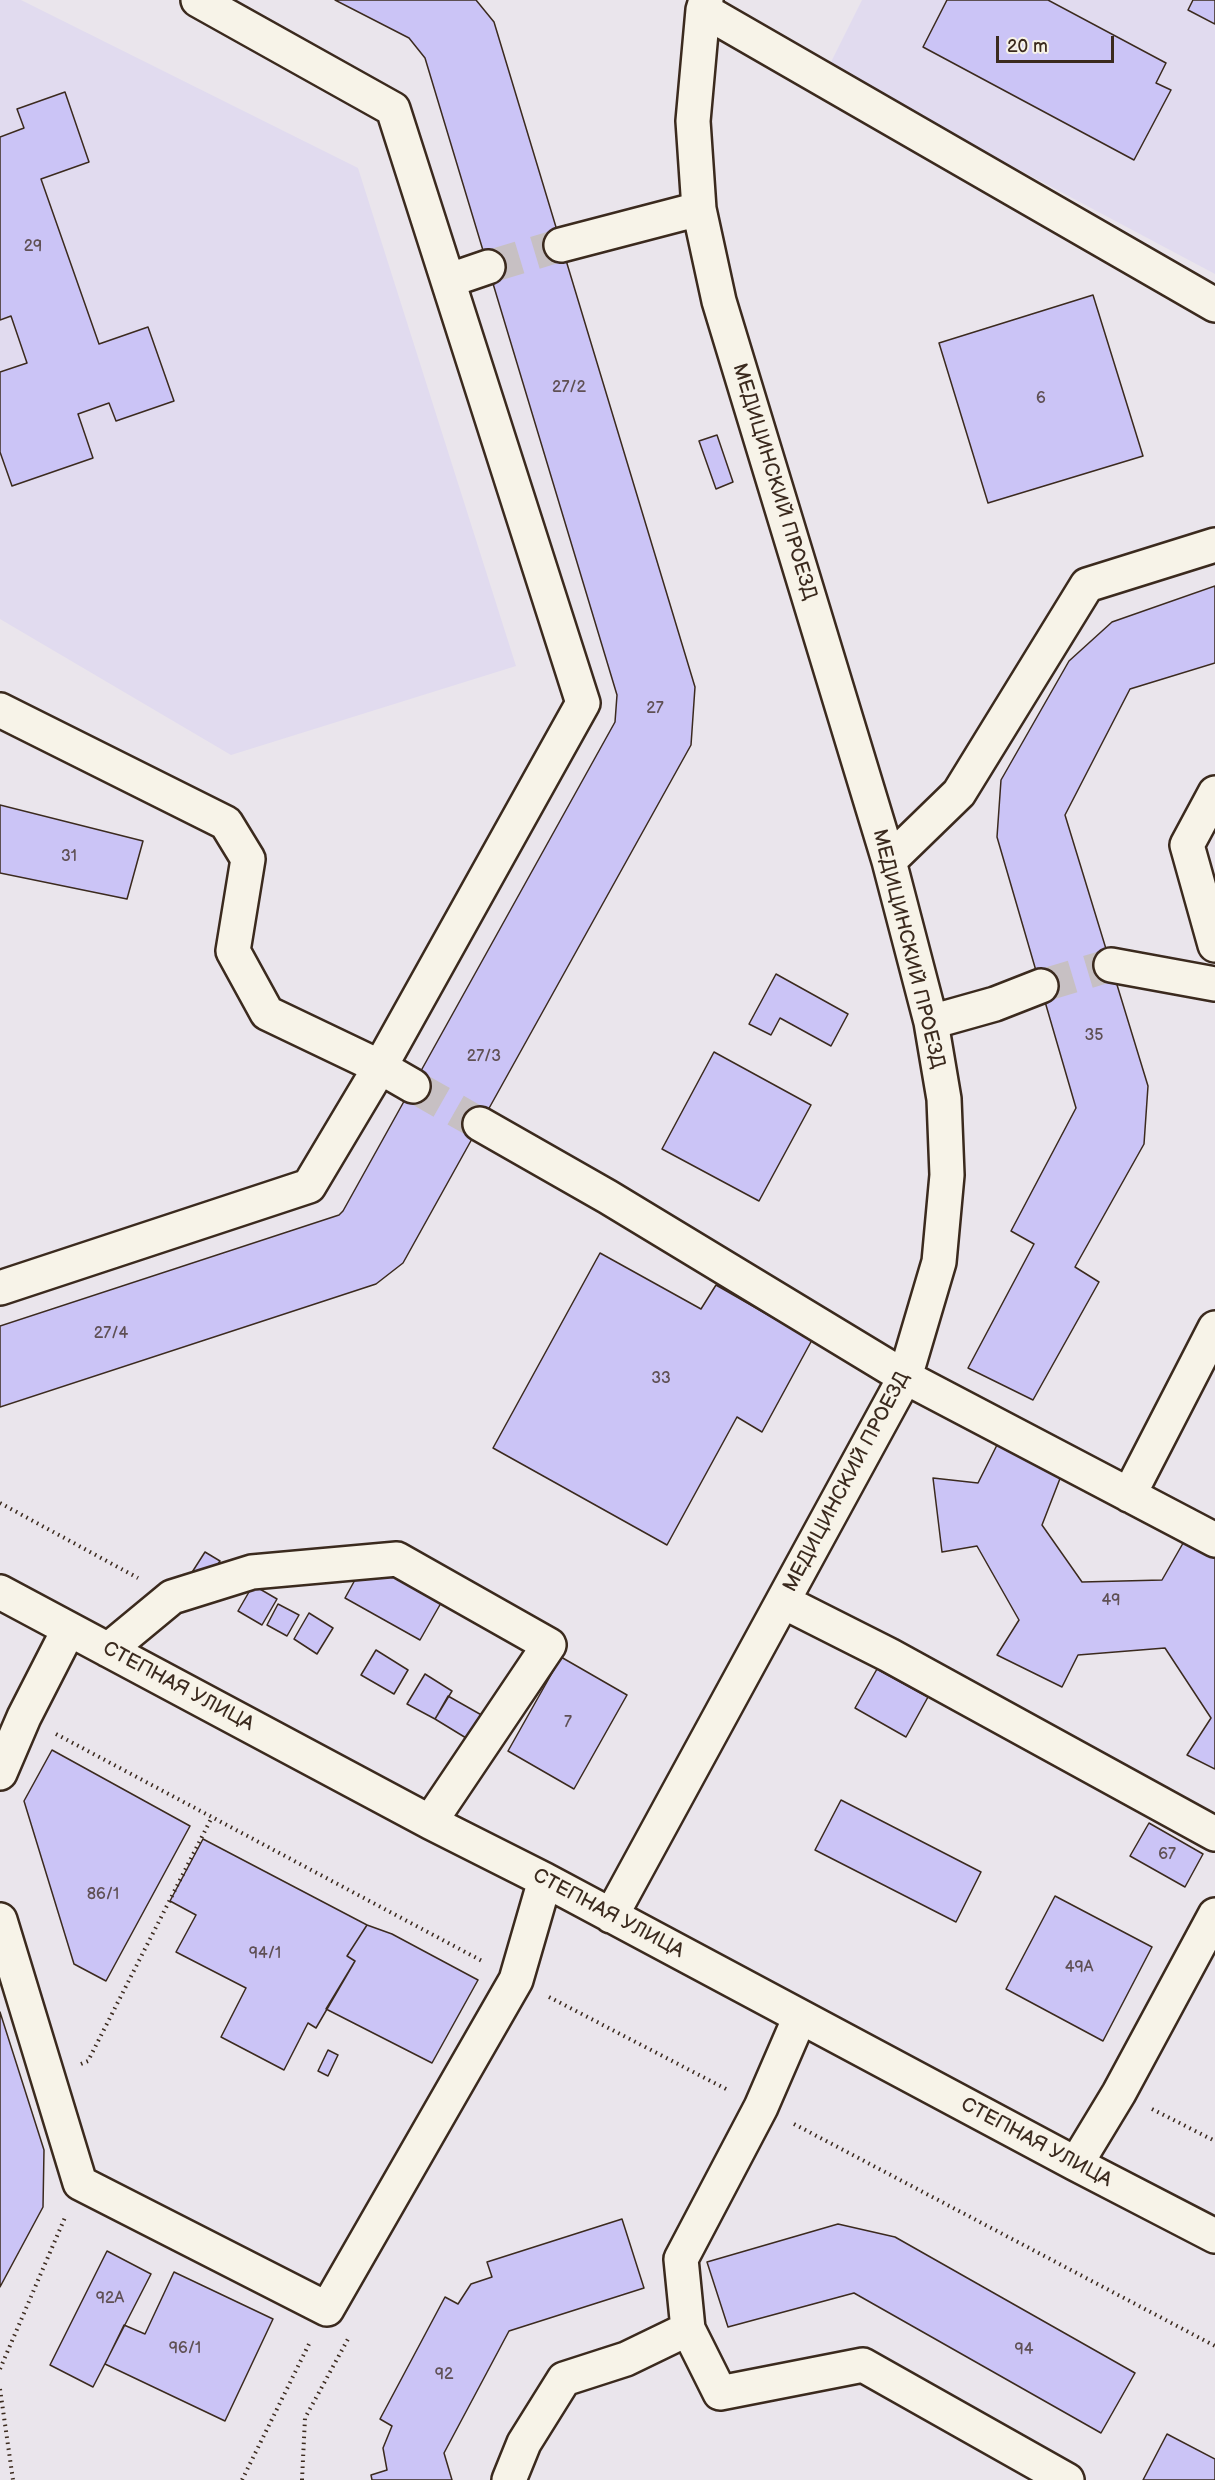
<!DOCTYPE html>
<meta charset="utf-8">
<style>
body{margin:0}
#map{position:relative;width:1215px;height:2480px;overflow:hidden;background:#eae5ec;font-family:"Balsamiq Sans",sans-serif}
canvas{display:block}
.scale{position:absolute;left:996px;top:36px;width:118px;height:27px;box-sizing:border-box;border:3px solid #3b2a1e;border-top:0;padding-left:8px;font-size:18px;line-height:21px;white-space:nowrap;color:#3b2a1e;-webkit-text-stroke:4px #f7f3e8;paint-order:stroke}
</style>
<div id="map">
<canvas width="1215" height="2480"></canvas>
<div class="scale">20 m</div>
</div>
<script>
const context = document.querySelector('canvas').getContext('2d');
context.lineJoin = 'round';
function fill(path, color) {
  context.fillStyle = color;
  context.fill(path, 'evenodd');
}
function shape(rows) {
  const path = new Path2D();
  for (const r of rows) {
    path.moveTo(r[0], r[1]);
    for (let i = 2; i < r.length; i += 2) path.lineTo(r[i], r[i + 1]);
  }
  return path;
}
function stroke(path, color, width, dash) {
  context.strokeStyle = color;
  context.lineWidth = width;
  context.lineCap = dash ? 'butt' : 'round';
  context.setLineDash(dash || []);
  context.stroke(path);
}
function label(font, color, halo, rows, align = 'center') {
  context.font = font + ' "Balsamiq Sans",sans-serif';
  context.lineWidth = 4.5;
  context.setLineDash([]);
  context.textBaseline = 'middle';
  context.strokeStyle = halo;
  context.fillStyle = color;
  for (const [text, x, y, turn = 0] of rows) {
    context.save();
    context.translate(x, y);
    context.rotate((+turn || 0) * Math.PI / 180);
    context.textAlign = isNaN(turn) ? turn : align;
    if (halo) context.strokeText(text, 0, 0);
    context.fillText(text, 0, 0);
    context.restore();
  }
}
fill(shape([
 [0,0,21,0,358,168,516,666,231,755,0,619],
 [862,0,1215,0,1215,274,828,68]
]), '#e1dbef');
const building = shape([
 [335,0,476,0,494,22,695,687,691,745,403,1263,376,1284,0,1407,0,1326,339,1215,343,1211,615,722,617,695,425,58,409,38,335,0],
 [947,0,1048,0,1166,63,1156,83,1171,90,1134,160,923,47,947,0],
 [1193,0,1215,0,1215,24,1188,10,1193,0],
 [65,92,89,162,41,179,99,344,148,327,174,401,116,421,109,403,78,414,93,458,12,486,0,452,0,372,27,363,11,316,0,320,0,137,24,128,17,109,65,92],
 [1093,295,1143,456,988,503,939,343,1093,295],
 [717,435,733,482,716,489,699,441,717,435],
 [1215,586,1215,663,1130,689,1065,815,1148,1086,1144,1144,1075,1267,1099,1282,1033,1400,968,1368,1034,1244,1011,1231,1076,1108,997,837,1001,780,1069,661,1112,622,1215,586],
 [0,805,143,841,127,899,0,873,0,805],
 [776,974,848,1014,831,1046,780,1018,771,1035,749,1024,776,974],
 [714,1052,811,1105,759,1201,662,1149,714,1052],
 [600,1253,701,1309,716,1285,812,1340,762,1432,737,1417,667,1545,493,1448,600,1253],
 [998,1443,1061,1476,1042,1525,1082,1582,1162,1580,1186,1538,1215,1555,1215,1769,1187,1755,1211,1718,1165,1648,1078,1655,1062,1687,997,1655,1019,1620,977,1546,942,1552,933,1478,978,1483,998,1443],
 [205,1552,220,1561,203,1587,189,1577,205,1552],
 [366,1560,441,1603,420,1640,345,1598,366,1560],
 [253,1585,277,1599,262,1625,238,1611,253,1585],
 [278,1604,299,1615,287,1636,267,1625,278,1604],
 [309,1613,333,1628,317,1654,294,1639,309,1613],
 [376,1650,408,1670,394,1694,361,1675,376,1650],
 [561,1657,627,1695,574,1789,508,1751,561,1657],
 [877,1669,928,1697,906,1737,855,1708,877,1669],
 [425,1674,452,1691,435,1719,407,1704,425,1674],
 [448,1696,485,1717,471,1741,435,1719,448,1696],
 [52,1750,190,1826,106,1981,74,1964,24,1801,52,1750],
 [841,1800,981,1872,956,1922,815,1850,841,1800],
 [1149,1823,1203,1854,1185,1887,1130,1856,1149,1823],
 [203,1839,367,1925,347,1956,355,1961,316,2028,308,2023,284,2070,221,2037,246,1988,176,1952,196,1915,170,1901,203,1839],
 [1055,1896,1152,1947,1103,2041,1006,1989,1055,1896],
 [367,1925,392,1934,478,1980,432,2063,326,2009,355,1961,347,1956,367,1925],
 [0,2012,44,2150,43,2207,0,2287,0,2012],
 [328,2050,338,2055,328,2076,318,2071,328,2050],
 [622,2219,644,2288,509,2331,444,2453,452,2480,372,2480,371,2475,387,2470,383,2448,392,2426,380,2419,445,2297,458,2304,471,2284,492,2277,487,2262,622,2219],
 [838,2224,895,2237,1135,2373,1101,2433,854,2293,728,2327,707,2262,838,2224],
 [107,2251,151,2274,93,2387,50,2365,107,2251],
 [174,2272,273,2319,225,2421,105,2364,124,2325,145,2334,174,2272],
 [1167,2434,1215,2459,1215,2480,1143,2480,1167,2434]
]);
fill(building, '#cbc4f6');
stroke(building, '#3b2a1e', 1.5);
stroke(shape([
 [488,267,561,245],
 [1041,986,1111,965],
 [413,1086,480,1124]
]), '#c7c0c3', 33, [33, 16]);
const minor = shape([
 [703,10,1215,305],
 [561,245,699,209],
 [450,280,488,267],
 [0,710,226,823,248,859,233,951,267,1013,380,1067,413,1086],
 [1215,793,1187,845,1215,945],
 [889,861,959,793,1087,585,1215,545],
 [1111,965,1215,984],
 [931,1022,995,1004,1041,986],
 [480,1124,608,1197,905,1377,1215,1540],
 [0,1288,309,1186,380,1067,583,703,393,109,198,0],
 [1129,1495,1215,1328],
 [0,1592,430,1822,545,1880,1076,2164,1215,2236],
 [784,1602,889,1655,1215,1834],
 [108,1650,172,1597,252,1572,397,1559,549,1645,430,1822],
 [0,1773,24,1717,69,1629],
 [611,1916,905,1377,939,1262,947,1175,944,1099,931,1022,889,861,719,301,699,209,693,121,703,10,706,0],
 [0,1920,80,2183,327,2309,516,1980,545,1880],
 [800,2017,761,2107,681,2259,688,2329,720,2393,863,2365,1067,2480],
 [1076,2164,1119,2093,1215,1915],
 [509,2480,524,2443,564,2379,626,2359,688,2329]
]);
stroke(minor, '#3b2a1e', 38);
stroke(shape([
 [0,1503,138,1578],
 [56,1734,484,1962],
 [549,1997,728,2090],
 [81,2064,88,2061,212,1817],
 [1152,2109,1215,2141],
 [794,2124,1215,2346],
 [0,2369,66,2215],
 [0,2389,13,2480],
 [242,2480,310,2342],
 [302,2480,305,2418,348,2339]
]), '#3b2a1e', 4, [1.5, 4.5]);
stroke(minor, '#f7f3e8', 33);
label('16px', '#5f5054', null, [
 ["29",33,247],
 ["27/2",569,388],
 ["6",1041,399],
 ["27",655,709],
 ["31",69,857],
 ["35",1094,1036],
 ["27/3",484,1057],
 ["27/4",111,1334],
 ["33",661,1379],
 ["49",1111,1601],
 ["7",568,1723],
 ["67",1167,1855],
 ["86/1",103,1895],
 ["94/1",265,1954],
 ["49А",1079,1968],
 ["92А",110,2299],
 ["96/1",185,2349],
 ["94",1024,2350],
 ["92",444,2375]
]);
label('20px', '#3b2a1e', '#f7f3e8', [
 ["МЕДИЦИНСКИЙ ПРОЕЗД",774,482,73],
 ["МЕДИЦИНСКИЙ ПРОЕЗД",908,949,76],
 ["МЕДИЦИНСКИЙ ПРОЕЗД",847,1482,-62],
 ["СТЕПНАЯ УЛИЦА",178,1687,28],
 ["СТЕПНАЯ УЛИЦА",608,1914,28],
 ["СТЕПНАЯ УЛИЦА",1036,2143,28]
]);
</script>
